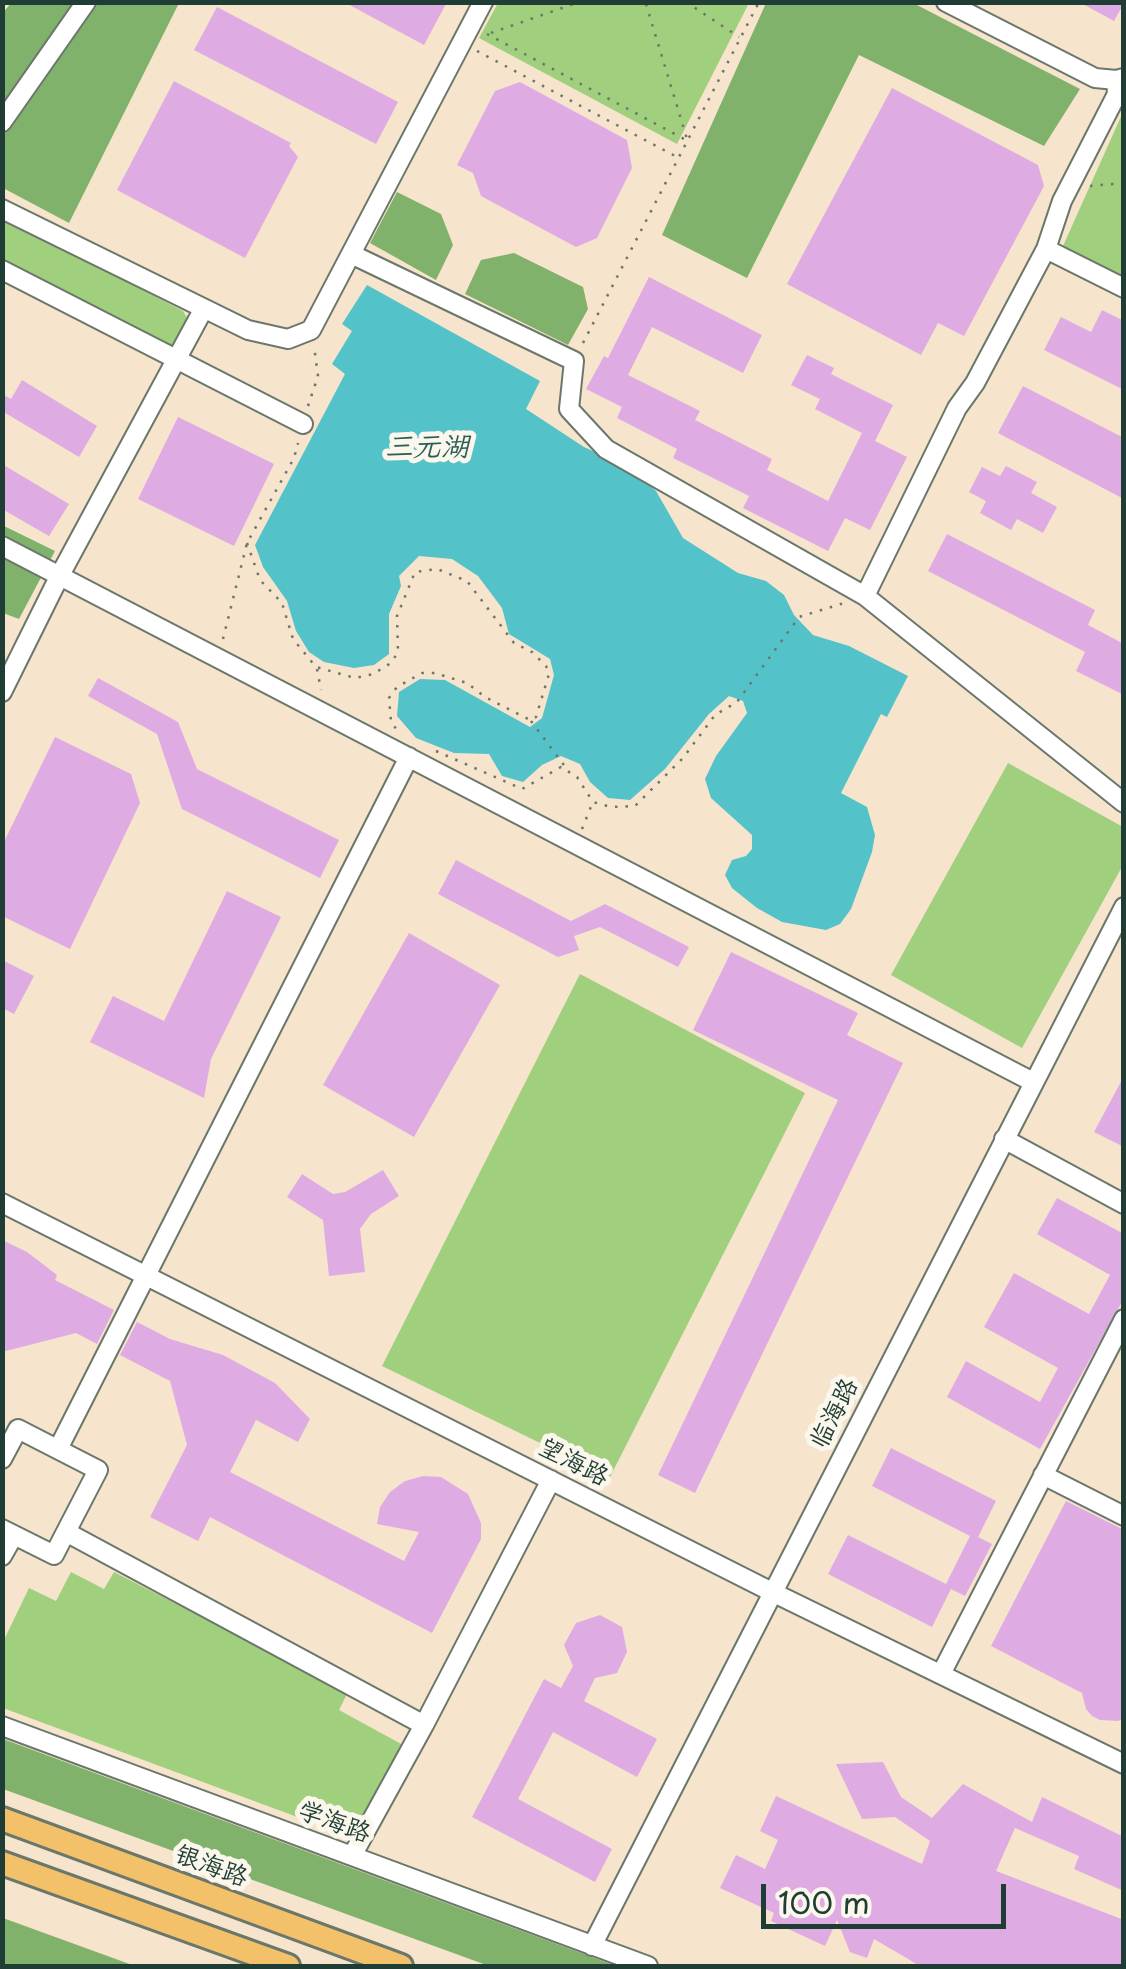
<!DOCTYPE html>
<meta charset="utf-8">
<style>
body{margin:0}
#map{position:relative;width:1126px;height:1969px;overflow:hidden;background:#f6e4cd;font-family:"Playpen Sans",sans-serif}
canvas{display:block}
.frame{position:absolute;inset:0;border:5px solid #1f3d34;pointer-events:none}
.scale{position:absolute;left:761px;top:1884px;width:245px;height:45px;box-sizing:border-box;border:5px solid #1f3d34;border-top:0;padding-left:12px;font-size:30px;line-height:35px;white-space:nowrap;color:#1f3d34;-webkit-text-stroke:8px #fbf7ec;paint-order:stroke}
</style>
<div id="map">
<canvas width="1126" height="1969"></canvas>
<div class="frame"></div>
<div class="scale">100 m</div>
</div>
<script>
const context = document.querySelector('canvas').getContext('2d');
context.lineJoin = 'round';
function fill(path, color) {
  context.fillStyle = color;
  context.fill(path, 'evenodd');
}
function shape(rows) {
  const path = new Path2D();
  for (const r of rows) {
    path.moveTo(r[0], r[1]);
    for (let i = 2; i < r.length; i += 2) path.lineTo(r[i], r[i + 1]);
  }
  return path;
}
function stroke(path, color, width, dash) {
  context.strokeStyle = color;
  context.lineWidth = width;
  context.lineCap = dash ? 'butt' : 'round';
  context.setLineDash(dash || []);
  context.stroke(path);
}
function label(font, color, halo, rows, align = 'center') {
  context.font = font + ' "Playpen Sans","LXGW WenKai TC",sans-serif';
  context.lineWidth = 10;
  context.setLineDash([]);
  context.textBaseline = 'middle';
  context.strokeStyle = halo;
  context.fillStyle = color;
  for (const [text, x, y, turn = 0] of rows) {
    context.save();
    context.translate(x, y);
    context.rotate((+turn || 0) * Math.PI / 180);
    context.textAlign = isNaN(turn) ? turn : align;
    if (halo) context.strokeText(text, 0, 0);
    context.fillText(text, 0, 0);
    context.restore();
  }
}
fill(shape([
 [498,3,498,2,749,3,677,144,479,38],
 [1123,112,1123,277,1063,246],
 [2,217,183,311,189,321,178,343,168,346,3,259],
 [1008,763,1123,827,1123,865,1022,1048,891,975],
 [580,974,805,1093,610,1477,382,1366],
 [71,1572,104,1589,114,1572,348,1692,339,1710,403,1745,354,1838,3,1708,2,1644,29,1588,56,1601]
]), '#a0cf7d');
fill(shape([
 [11,3,179,3,69,223,3,188,2,14],
 [766,3,913,3,1080,89,1044,146,859,55,747,278,662,235],
 [397,192,441,214,453,245,436,280,370,243],
 [514,253,583,287,588,309,568,345,465,294,481,260],
 [2,525,55,551,19,619,3,613],
 [2,1739,3,1739,616,1966,489,1966,3,1789],
 [2,1918,3,1918,135,1966,3,1966]
]), '#80b26c');
fill(shape([
 [367,285,540,381,526,409,584,447,628,467,656,491,683,538,738,573,766,581,784,595,794,615,813,635,849,646,908,676,887,717,881,714,841,793,867,807,875,835,872,852,851,909,840,924,826,930,782,922,757,908,732,888,725,875,732,860,746,856,752,849,752,835,711,798,705,779,716,756,747,713,743,701,729,696,709,714,665,769,630,800,608,798,590,782,580,764,561,756,542,765,523,782,502,776,489,754,454,753,416,738,397,716,399,692,420,679,445,680,530,727,542,718,554,675,550,659,509,634,502,608,478,576,452,559,419,556,399,576,401,586,389,614,389,654,374,665,354,668,324,662,309,652,296,631,287,601,263,567,255,545,345,374,332,364,352,331,342,324]
]), '#54c2c9');
fill(shape([
 [344,2,447,2,424,45],
 [1079,2,1124,2,1124,3,1114,21],
 [217,7,398,102,376,144,194,50],
 [174,81,291,143,289,146,298,157,245,258,117,190],
 [520,82,627,140,632,168,597,238,576,247,481,196,473,173,457,165,495,91],
 [892,88,1038,165,1044,186,964,336,938,323,921,355,787,284],
 [649,277,762,335,743,373,652,327,628,375,700,411,695,420,772,459,767,470,828,501,862,433,815,409,820,399,791,385,807,355,834,368,831,374,893,405,875,441,907,457,870,530,845,518,828,551,743,508,749,496,673,458,677,449,617,418,622,407,586,389,604,356,608,358],
 [1102,310,1124,321,1124,390,1044,350,1061,317,1091,332],
 [22,380,97,426,79,457,2,411,2,394,11,399],
 [1023,386,1124,438,1124,499,998,433],
 [178,417,274,464,234,546,138,499],
 [2,464,69,504,49,536,2,509],
 [1006,466,1037,482,1031,493,1057,507,1043,533,1017,519,1011,530,980,513,986,501,969,492,982,467,1000,476],
 [947,534,1095,610,1088,625,1124,644,1124,695,1076,671,1085,652,928,571],
 [98,678,178,722,197,769,339,840,320,878,182,809,157,734,88,696],
 [55,737,131,774,140,803,70,949,2,916,2,846],
 [456,860,571,921,605,904,689,947,678,967,600,927,574,936,579,950,558,957,438,894],
 [227,891,281,917,211,1059,204,1098,90,1042,113,996,164,1021],
 [409,933,500,985,414,1137,323,1085],
 [731,952,858,1013,847,1035,903,1063,695,1493,658,1475,838,1100,693,1030],
 [2,960,34,976,14,1014,2,1008],
 [1124,1076,1124,1147,1094,1132],
 [383,1170,399,1196,371,1214,360,1229,365,1272,329,1276,323,1220,287,1197,302,1174,333,1194,345,1192],
 [1057,1198,1124,1234,1124,1298,1040,1449,947,1397,966,1361,1040,1402,1058,1368,984,1327,1014,1273,1089,1314,1110,1275,1037,1234],
 [2,1240,27,1252,57,1275,55,1280,114,1310,97,1344,76,1333,2,1352],
 [137,1322,170,1339,223,1355,275,1383,310,1419,298,1442,256,1420,230,1472,404,1561,419,1532,377,1524,380,1507,390,1492,405,1481,423,1476,441,1477,468,1494,481,1523,481,1539,432,1633,210,1517,198,1541,150,1517,187,1445,170,1381,120,1355],
 [891,1448,996,1501,978,1537,992,1544,965,1596,951,1589,932,1627,828,1574,848,1535,946,1584,970,1536,872,1486],
 [1066,1501,1124,1530,1124,1718,1118,1721,1100,1720,1092,1716,1086,1709,1082,1693,991,1646],
 [600,1615,622,1627,627,1652,617,1673,595,1678,584,1701,657,1739,637,1777,553,1732,518,1799,612,1849,595,1882,472,1817,544,1679,561,1688,573,1666,564,1645,576,1623],
 [883,1762,901,1797,932,1818,963,1784,1032,1822,1042,1797,1124,1837,1124,1891,1074,1869,1079,1856,1015,1828,996,1871,1124,1920,1124,1966,920,1966,874,1939,867,1958,850,1952,837,1920,825,1946,771,1921,774,1913,720,1888,736,1855,765,1869,778,1840,760,1831,776,1796,922,1864,930,1841,895,1817,862,1819,836,1764]
]), '#deace2');
const minor = shape([
 [946,2,1095,78,1116,80,1124,78],
 [2,122,86,2],
 [2,209,248,330,288,339,311,330,483,2],
 [1046,249,1124,288],
 [351,254,574,361,569,409,606,449,865,596,957,408,975,383,1046,249,1062,201,1117,94,1116,80],
 [2,270,303,424],
 [2,546,1033,1082],
 [865,596,1124,803],
 [2,692,60,575,203,310],
 [1004,1139,1124,1204],
 [2,1203,772,1592,1124,1764],
 [58,1449,409,757],
 [2,1459,18,1429,98,1470,54,1555,2,1529],
 [1043,1475,1124,1516],
 [66,1532,424,1725],
 [2,1556,14,1535],
 [941,1674,1124,1319],
 [2,1726,648,1966],
 [352,1856,424,1725,551,1480],
 [592,1946,1124,907]
]);
const major = shape([
 [2,1819,401,1966],
 [2,1863,288,1966]
]);
stroke(minor, '#6a776a', 22);
stroke(major, '#6a776a', 28);
stroke(shape([
 [628,2,650,2],
 [686,2,739,37],
 [646,4,687,139],
 [491,33,579,2],
 [487,34,688,141],
 [477,51,677,157],
 [1090,186,1124,183],
 [583,343,759,2],
 [308,406,318,376,314,346],
 [247,543,260,580,282,603,293,639,316,667,355,678,373,674,391,663,398,652,397,616,415,572,437,569,467,581,514,643,532,652,546,666,549,674,536,717,530,720,485,697,467,683,435,673,422,673,397,687,389,698,391,721,398,732],
 [223,639,247,543,294,458,298,443],
 [317,669,321,690],
 [531,721,566,768],
 [436,751,522,789,561,767,577,777,593,802,611,807,635,806,683,758,715,715,737,702,799,617,844,603],
 [582,829,592,804]
]), '#6a776a', 2.5, [2.5, 8]);
stroke(minor, '#fff', 18);
stroke(major, '#f4c16b', 22);
label('25px', '#1f3d34', '#fbf7ec', [
 ["临海路",835,1414,-63],
 ["望海路",573,1463,27],
 ["学海路",334,1823,20],
 ["银海路",211,1867,20]
]);
label('italic 28px', '#2c5e59', '#fbf7ec', [
 ["三元湖",427,448]
]);
</script>
